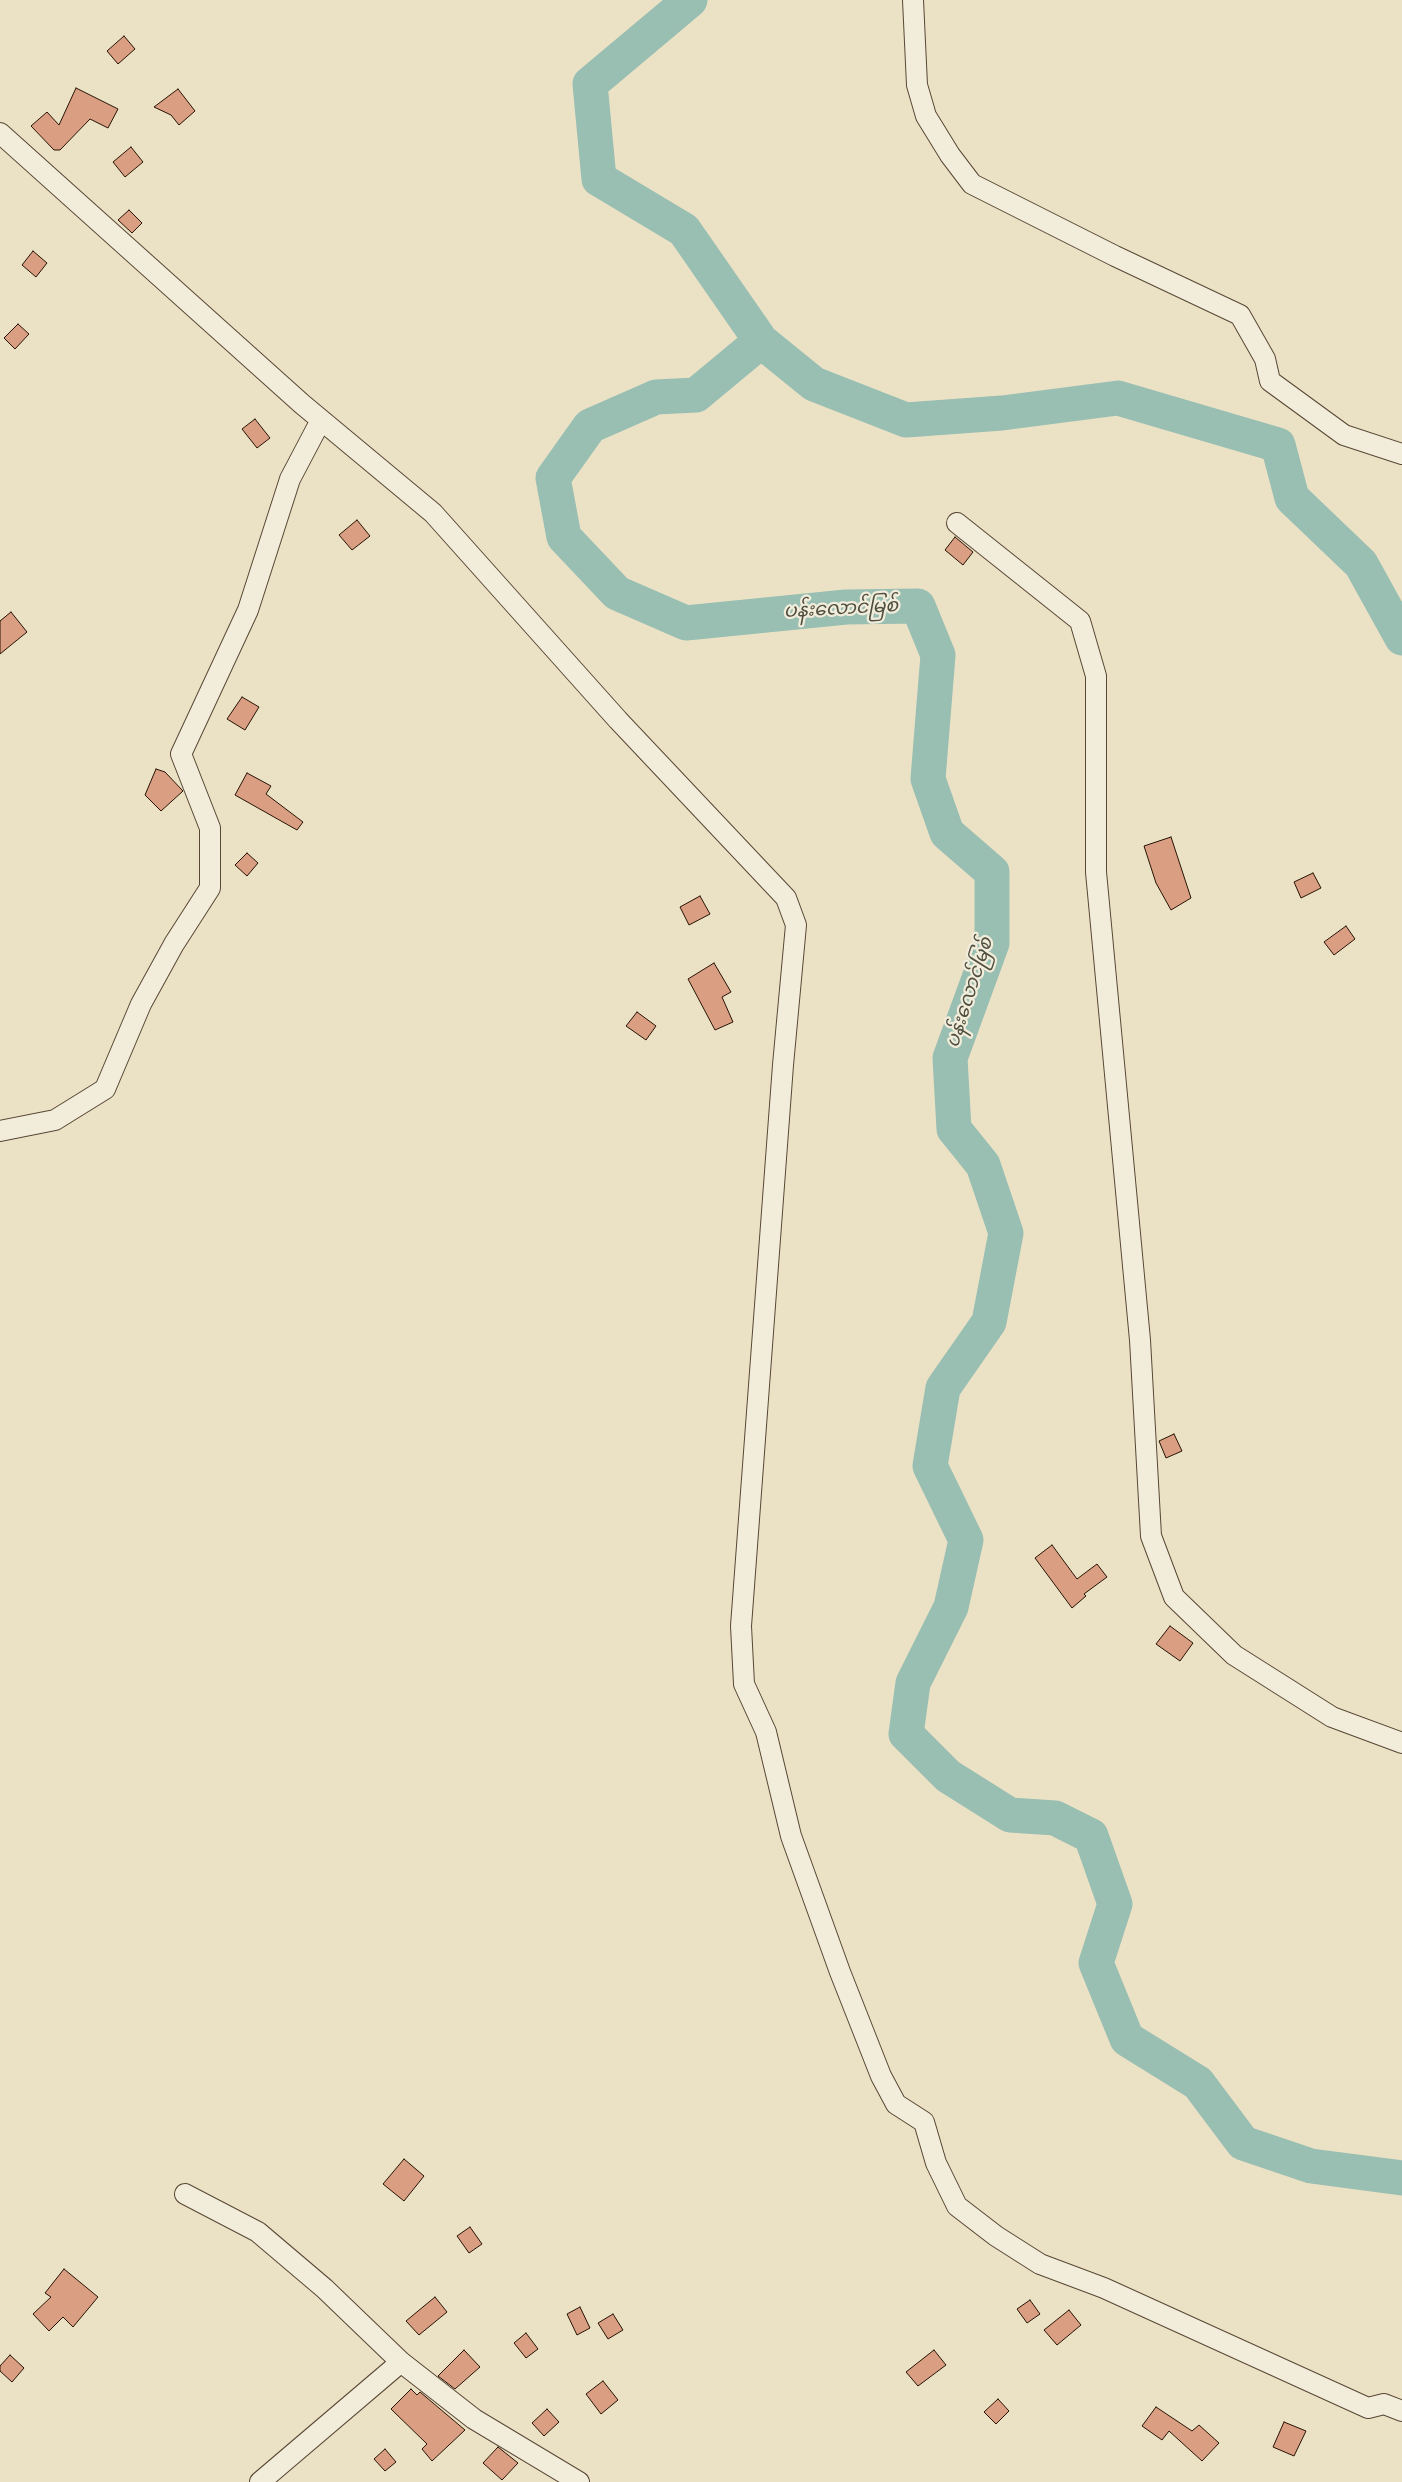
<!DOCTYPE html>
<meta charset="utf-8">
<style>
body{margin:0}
canvas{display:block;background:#ebe2c6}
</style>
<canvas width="1402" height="2482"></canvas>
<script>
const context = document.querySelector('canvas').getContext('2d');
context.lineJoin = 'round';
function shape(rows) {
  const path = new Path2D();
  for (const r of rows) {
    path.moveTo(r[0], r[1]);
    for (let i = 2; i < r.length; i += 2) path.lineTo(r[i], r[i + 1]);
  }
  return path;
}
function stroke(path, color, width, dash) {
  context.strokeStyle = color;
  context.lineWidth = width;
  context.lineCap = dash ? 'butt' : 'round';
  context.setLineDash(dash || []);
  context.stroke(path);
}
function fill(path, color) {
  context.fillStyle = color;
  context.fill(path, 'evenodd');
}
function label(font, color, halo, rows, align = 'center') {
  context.font = font + ' "IM FELL Double Pica","Noto Sans Myanmar",serif';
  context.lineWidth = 4.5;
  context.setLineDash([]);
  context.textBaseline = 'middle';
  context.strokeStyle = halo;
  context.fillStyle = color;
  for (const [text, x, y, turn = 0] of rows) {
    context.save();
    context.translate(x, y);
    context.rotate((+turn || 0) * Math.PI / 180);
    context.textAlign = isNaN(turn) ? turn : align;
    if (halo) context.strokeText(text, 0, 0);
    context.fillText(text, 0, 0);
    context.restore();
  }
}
stroke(shape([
 [690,0,590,84,599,179,684,230,761,341,814,384,906,420,1002,413,1118,398,1278,445,1292,498,1361,564,1402,638],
 [761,341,696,395,656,397,590,426,553,478,564,537,617,593,686,623,846,607,918,606,938,655,928,779,947,833,992,872,992,943,950,1058,954,1129,983,1165,1006,1233,989,1322,943,1388,930,1466,966,1540,951,1607,913,1683,906,1734,948,1776,1010,1815,1055,1818,1091,1836,1115,1904,1096,1963,1127,2039,1198,2083,1243,2143,1311,2166,1402,2178]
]), '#99beb2', 35);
const building = shape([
 [124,36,135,49,118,64,107,51,124,36],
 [76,88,118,109,108,128,90,119,60,150,54,150,31,126,47,112,59,125,76,88],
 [178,89,195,111,179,125,171,115,154,107,178,89],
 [131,147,143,162,125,177,113,162,131,147],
 [129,210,142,223,132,233,118,220,129,210],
 [33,251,47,263,36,277,22,265,33,251],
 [18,324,29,334,15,349,4,338,18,324],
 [255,419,270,438,257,448,242,429,255,419],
 [357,520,370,536,352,550,339,535,357,520],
 [955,537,973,552,963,565,945,550,955,537],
 [11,612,27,632,0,654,0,621,11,612],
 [242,697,259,707,245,730,227,719,242,697],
 [156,769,165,772,183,791,161,811,145,795,156,769],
 [247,773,271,786,266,794,303,822,297,830,235,795,247,773],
 [1171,837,1191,898,1171,910,1156,883,1144,846,1171,837],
 [247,853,258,863,247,876,235,865,247,853],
 [1313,873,1321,888,1301,898,1294,882,1313,873],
 [700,896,710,914,689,925,680,907,700,896],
 [1346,926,1355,939,1334,955,1324,942,1346,926],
 [714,963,731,992,722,997,733,1022,715,1030,688,979,714,963],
 [637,1012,656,1026,646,1040,626,1026,637,1012],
 [1174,1434,1182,1451,1166,1458,1159,1441,1174,1434],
 [1052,1545,1077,1579,1097,1564,1107,1577,1084,1594,1086,1596,1072,1608,1035,1558,1052,1545],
 [1170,1626,1193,1643,1180,1661,1156,1644,1170,1626],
 [404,2159,424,2176,404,2201,383,2184,404,2159],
 [470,2227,482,2244,469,2253,457,2236,470,2227],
 [64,2269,98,2297,73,2327,63,2317,49,2331,33,2314,51,2297,45,2293,64,2269],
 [435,2297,447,2312,419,2335,406,2321,435,2297],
 [1030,2300,1040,2314,1027,2323,1017,2309,1030,2300],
 [580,2307,590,2328,577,2335,567,2314,580,2307],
 [1069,2310,1081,2325,1057,2345,1044,2330,1069,2310],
 [613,2314,623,2330,608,2339,598,2323,613,2314],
 [526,2333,538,2349,526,2358,514,2343,526,2333],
 [464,2350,480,2367,455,2389,438,2376,464,2350],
 [934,2350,946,2365,918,2386,906,2372,934,2350],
 [10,2355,24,2368,12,2382,0,2371,0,2366,10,2355],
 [603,2381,618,2400,601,2414,586,2394,603,2381],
 [411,2389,417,2395,420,2392,465,2430,432,2461,422,2449,427,2444,391,2409,411,2389],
 [998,2399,1009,2411,996,2424,984,2412,998,2399],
 [1156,2407,1192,2431,1199,2425,1219,2443,1202,2461,1169,2431,1162,2440,1142,2426,1156,2407],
 [547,2409,559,2422,544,2436,532,2423,547,2409],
 [1284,2422,1306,2431,1294,2456,1273,2447,1284,2422],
 [498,2447,518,2463,502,2480,483,2463,498,2447],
 [385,2449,396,2462,385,2471,374,2459,385,2449]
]);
fill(building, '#da9e82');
stroke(building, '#271304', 1);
const street = shape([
 [913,0,917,85,926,116,950,155,972,184,1115,256,1240,315,1265,359,1270,381,1344,435,1402,454],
 [0,133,302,404,433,513,618,720,786,898,796,925,783,1065,741,1626,744,1684,766,1732,791,1836,840,1972,881,2076,896,2104,924,2122,936,2163,957,2206,996,2236,1040,2264,1104,2288,1368,2408,1384,2404,1402,2411],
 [957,523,1080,621,1096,676,1096,872,1140,1340,1151,1536,1174,1597,1234,1655,1332,1717,1402,1743],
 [0,1131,55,1120,105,1089,141,1004,174,944,210,888,210,828,181,754,248,610,290,479,321,420],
 [185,2194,258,2232,324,2288,401,2362,474,2419,579,2482],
 [260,2482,401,2362]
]);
stroke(street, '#584734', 22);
stroke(street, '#f2ecda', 20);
label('italic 19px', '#4f4f41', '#f2ecda', [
 ["ပန်းလောင်မြစ်",841,610,-3],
 ["ပန်းလောင်မြစ်",971,993,-72]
]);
</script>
